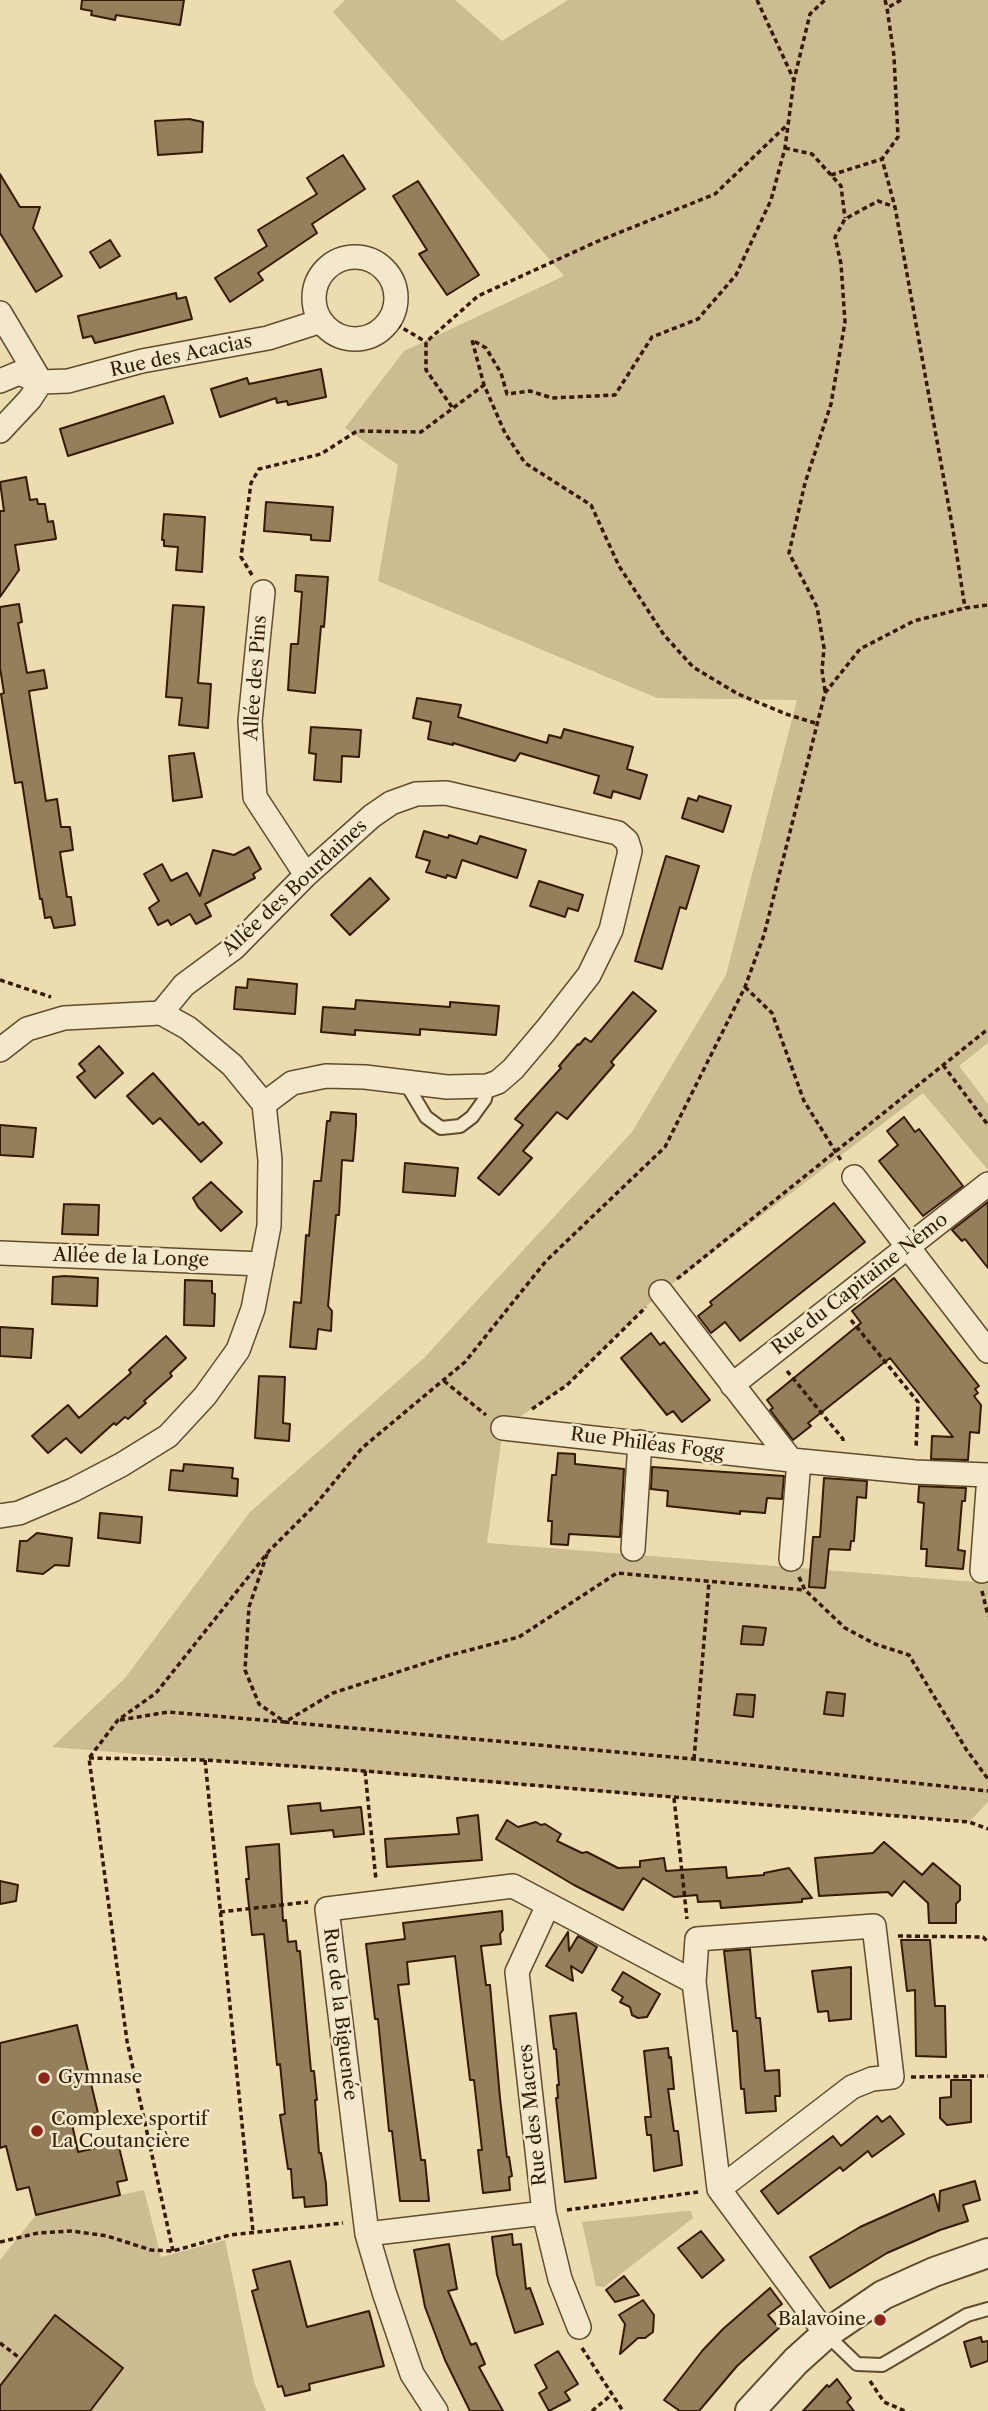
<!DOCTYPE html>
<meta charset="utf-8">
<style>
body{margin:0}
canvas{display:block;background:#eddcaf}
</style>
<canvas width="988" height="2411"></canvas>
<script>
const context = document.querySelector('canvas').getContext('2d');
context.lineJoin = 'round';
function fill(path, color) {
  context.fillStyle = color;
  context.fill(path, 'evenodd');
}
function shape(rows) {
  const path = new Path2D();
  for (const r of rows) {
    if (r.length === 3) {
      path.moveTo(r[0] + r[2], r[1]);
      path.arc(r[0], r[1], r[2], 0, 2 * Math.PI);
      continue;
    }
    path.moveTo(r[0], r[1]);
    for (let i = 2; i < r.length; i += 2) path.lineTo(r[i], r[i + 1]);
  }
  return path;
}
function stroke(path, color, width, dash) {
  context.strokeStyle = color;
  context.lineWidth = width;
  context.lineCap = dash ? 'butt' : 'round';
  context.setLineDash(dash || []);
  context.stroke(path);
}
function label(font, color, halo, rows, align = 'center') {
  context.font = font + ' "Libre Caslon Text",serif';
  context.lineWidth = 5;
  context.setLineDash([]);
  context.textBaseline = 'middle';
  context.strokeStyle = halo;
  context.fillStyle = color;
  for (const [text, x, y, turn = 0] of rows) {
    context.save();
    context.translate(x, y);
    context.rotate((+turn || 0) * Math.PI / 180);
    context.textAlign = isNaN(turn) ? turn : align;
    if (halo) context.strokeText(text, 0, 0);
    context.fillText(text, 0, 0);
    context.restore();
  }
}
fill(shape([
 [345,0,455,0,502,41,568,0,988,0,988,1043,959,1066,988,1104,988,1170,923,1093,661,1292,567,1385,503,1428,487,1543,988,1583,988,1802,969,1822,52,1747,125,1678,250,1512,425,1357,632,1132,726,975,797,700,657,698,378,581,398,465,345,428,404,351,564,276,333,12],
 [108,2145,120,2195,144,2190,161,2257,225,2240,254,2382,266,2411,90,2411,123,2368,55,2315,0,2386,0,2260,36,2215,24,2165],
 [685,2211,691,2211,693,2218,604,2287,596,2286,582,2222]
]), '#cdbb91');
const building = shape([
 [82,0,184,0,180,25,116,15,115,20,91,15,92,11,81,9,82,0],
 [189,119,203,122,202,152,158,155,155,121,189,119],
 [343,155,365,189,312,224,317,233,258,273,263,280,230,302,215,278,267,246,258,230,317,194,307,178,343,155],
 [0,174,20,207,40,207,33,228,62,276,36,292,0,233,0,174],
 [418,181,479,275,447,295,419,254,427,250,393,196,418,181],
 [110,240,120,256,100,268,90,252,110,240],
 [176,293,177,299,186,297,192,319,95,343,92,336,83,338,78,316,176,293],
 [321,369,326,397,288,405,287,401,277,403,276,398,220,417,211,389,247,378,249,384,321,369],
 [164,396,173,423,68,456,60,429,164,396],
 [26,477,30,500,37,499,38,504,45,504,48,522,53,521,56,539,15,545,19,570,0,597,0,511,4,511,0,482,26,477],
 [266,502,333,507,330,541,311,540,311,535,264,531,266,502],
 [164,514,205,517,202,572,176,570,178,547,164,546,164,540,162,540,164,514],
 [296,575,328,577,324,627,321,626,315,693,288,690,291,644,298,644,302,592,295,591,296,575],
 [19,604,22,622,18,623,27,673,44,670,47,688,29,691,46,801,57,799,61,827,70,827,73,850,60,852,67,897,71,897,75,925,54,928,51,917,45,918,42,899,40,899,22,782,15,783,1,694,4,693,0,668,0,607,19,604],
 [173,605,204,607,198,683,211,684,208,728,179,725,182,698,166,697,173,605],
 [417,698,461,705,458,717,547,743,549,735,561,738,564,729,633,747,627,769,647,775,640,799,613,791,611,798,594,793,599,776,520,753,515,761,453,743,453,745,428,739,431,722,413,718,417,698],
 [311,727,361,730,359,757,342,756,341,782,314,780,316,754,309,753,311,727],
 [194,753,202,797,173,801,169,756,194,753],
 [699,796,731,806,723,832,682,818,688,798,697,801,699,796],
 [424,831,448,838,449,835,477,844,480,836,526,850,517,878,462,860,456,878,447,875,446,878,426,872,430,861,416,857,424,831],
 [249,847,261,869,253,874,255,878,205,904,211,916,196,924,190,914,171,925,168,920,158,925,149,908,159,901,144,874,162,864,171,881,187,873,200,896,213,850,234,855,249,847],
 [666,856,699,866,686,909,680,907,662,969,635,961,666,856],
 [370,878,389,899,350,935,331,915,370,878],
 [539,881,583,895,578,911,568,908,565,917,530,906,539,881],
 [248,979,297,984,295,1014,234,1009,236,987,247,988,248,979],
 [633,992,656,1011,611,1062,614,1065,567,1119,557,1112,523,1151,532,1158,499,1195,478,1178,523,1125,515,1119,561,1068,559,1066,578,1044,579,1045,585,1038,591,1042,633,992],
 [356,1000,450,1007,450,1002,499,1006,496,1035,420,1029,420,1035,355,1030,355,1035,321,1032,323,1007,355,1009,356,1000],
 [99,1046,123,1073,95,1098,77,1077,85,1071,79,1064,99,1046],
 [153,1073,199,1125,203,1122,222,1143,201,1162,160,1118,153,1124,127,1096,153,1073],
 [331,1112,356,1114,356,1124,353,1161,342,1160,339,1215,336,1215,328,1306,332,1311,331,1331,318,1329,316,1349,290,1347,294,1302,301,1303,306,1235,309,1236,314,1181,321,1181,327,1121,330,1121,331,1112],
 [904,1117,915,1132,919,1129,963,1186,923,1216,879,1161,898,1145,887,1131,904,1117],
 [0,1125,36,1128,33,1157,0,1155,0,1125],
 [405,1163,458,1168,455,1196,403,1192,405,1163],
 [211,1182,242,1212,221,1231,198,1207,193,1198,211,1182],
 [988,1202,988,1268,965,1239,962,1241,952,1230,988,1202],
 [834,1203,865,1242,740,1341,725,1322,711,1333,698,1316,712,1305,710,1302,834,1203],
 [64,1204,99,1205,98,1235,62,1234,64,1204],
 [65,1276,98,1278,97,1306,52,1304,53,1277,65,1276],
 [894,1278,979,1386,975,1389,978,1393,974,1396,981,1405,979,1433,970,1432,968,1460,931,1459,932,1436,953,1437,890,1358,808,1423,811,1426,793,1440,770,1410,773,1408,767,1400,861,1323,852,1311,894,1278],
 [185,1280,212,1281,212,1293,215,1294,214,1326,184,1325,185,1280],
 [0,1327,33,1329,31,1358,0,1356,0,1327],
 [651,1333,660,1345,664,1342,710,1400,682,1422,673,1411,667,1415,621,1358,651,1333],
 [166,1336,186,1358,170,1373,172,1376,144,1401,146,1403,128,1419,125,1417,116,1425,114,1423,81,1453,66,1438,48,1453,32,1436,68,1405,79,1418,131,1373,129,1370,166,1336],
 [259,1376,285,1377,283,1423,290,1424,289,1441,255,1438,259,1376],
 [558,1453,575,1454,575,1464,624,1469,620,1537,569,1534,568,1545,551,1544,552,1521,548,1521,552,1475,556,1475,558,1453],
 [184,1464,233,1468,232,1478,238,1479,237,1496,169,1490,171,1470,183,1471,184,1464],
 [652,1467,784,1476,782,1499,767,1498,765,1513,740,1511,740,1514,667,1506,668,1491,651,1489,652,1467],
 [824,1478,867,1481,866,1498,857,1497,854,1541,851,1541,850,1550,829,1549,825,1588,809,1587,813,1537,820,1537,824,1478],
 [919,1486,966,1488,965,1501,962,1501,958,1550,965,1551,963,1569,926,1566,927,1549,921,1549,924,1503,918,1502,919,1486],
 [100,1513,142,1517,140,1543,98,1538,100,1513],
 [37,1533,72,1538,69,1566,55,1565,43,1574,17,1571,20,1541,27,1541,37,1533],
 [743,1626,766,1628,763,1645,741,1644,743,1626],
 [827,1692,845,1694,843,1716,824,1714,827,1692],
 [737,1694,755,1695,753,1717,734,1715,737,1694],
 [320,1803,321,1811,361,1807,364,1834,334,1837,333,1830,291,1834,288,1806,320,1803],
 [478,1815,482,1860,387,1867,385,1839,459,1834,457,1818,478,1815],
 [507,1820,518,1827,536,1822,541,1825,545,1824,561,1834,557,1841,582,1853,587,1852,618,1868,640,1867,640,1861,664,1858,666,1871,726,1867,727,1878,764,1875,764,1873,789,1868,812,1898,802,1899,802,1902,721,1908,720,1901,698,1902,697,1895,674,1897,643,1878,623,1910,574,1885,496,1839,507,1820],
 [884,1842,922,1875,933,1863,960,1886,960,1900,956,1904,956,1923,929,1923,928,1903,904,1881,892,1896,888,1892,819,1896,815,1858,873,1853,884,1842],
 [279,1844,283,1921,286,1920,288,1942,296,1941,297,1951,300,1951,311,2071,314,2071,317,2100,315,2100,319,2153,321,2153,326,2184,327,2205,305,2207,304,2197,293,2198,291,2169,288,2169,280,2115,285,2114,280,2064,277,2065,264,1934,252,1935,246,1879,249,1879,246,1847,279,1844],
 [0,1881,18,1885,16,1901,0,1904,0,1881],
 [502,1911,503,1930,500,1934,501,1944,481,1946,486,1985,490,1985,500,2098,507,2157,509,2157,512,2176,509,2177,510,2190,483,2193,478,2150,482,2150,474,2080,470,2080,455,1956,407,1962,409,1984,398,1985,421,2160,425,2160,429,2201,400,2201,392,2131,389,2131,378,2019,375,2019,366,1944,405,1939,403,1923,502,1911],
 [568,1932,569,1951,578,1936,597,1947,582,1973,571,1966,573,1981,546,1966,568,1932],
 [901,1940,930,1940,935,2006,945,2006,946,2057,916,2056,915,1990,907,1991,901,1940],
 [750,1949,756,2018,760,2018,765,2071,779,2070,780,2096,775,2096,776,2111,746,2113,744,2089,741,2089,737,2031,733,2031,724,1951,750,1949],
 [851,1967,851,2019,829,2021,828,2011,818,2012,812,1971,851,1967],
 [623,1972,660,1994,647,2017,638,2018,632,2015,630,2007,620,2002,623,1997,612,1990,623,1972],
 [576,2013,596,2178,565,2182,556,2098,558,2098,557,2085,559,2085,556,2049,554,2049,550,2016,576,2013],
 [77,2025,98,2113,71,2119,78,2152,118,2143,127,2180,117,2182,120,2195,36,2215,29,2187,17,2190,6,2146,0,2148,0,2043,77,2025],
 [668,2048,669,2058,671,2057,674,2089,668,2089,674,2131,678,2131,682,2165,654,2171,651,2135,647,2135,645,2117,651,2117,644,2051,668,2048],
 [951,2080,971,2080,971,2122,947,2125,940,2118,940,2098,951,2097,951,2080],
 [877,2116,882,2122,890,2116,904,2134,872,2157,868,2151,843,2171,840,2167,778,2214,761,2191,833,2136,841,2146,877,2116],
 [975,2181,980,2200,963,2205,968,2221,940,2230,887,2253,830,2288,810,2257,860,2227,934,2194,939,2211,940,2191,975,2181],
 [701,2231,724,2260,702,2278,678,2248,701,2231],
 [512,2234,513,2245,521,2244,526,2289,530,2288,543,2324,515,2333,497,2275,492,2237,512,2234],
 [449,2244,457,2289,448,2291,471,2345,476,2343,485,2364,479,2367,503,2411,470,2411,445,2360,425,2307,414,2250,449,2244],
 [290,2261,307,2327,369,2311,384,2366,309,2384,310,2390,285,2396,282,2386,278,2387,252,2291,258,2289,253,2270,290,2261],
 [624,2276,639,2295,615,2302,606,2290,624,2276],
 [770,2288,782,2304,768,2315,779,2328,737,2366,699,2411,680,2411,664,2400,702,2351,723,2329,770,2288],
 [643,2300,654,2315,653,2332,645,2338,638,2338,620,2354,625,2324,619,2315,643,2300],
 [55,2315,123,2368,90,2411,0,2411,0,2386,55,2315],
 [981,2337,982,2342,988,2341,988,2361,971,2367,964,2342,981,2337],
 [558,2351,578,2384,565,2392,570,2400,549,2411,539,2393,547,2388,535,2365,558,2351],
 [837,2379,851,2398,847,2402,854,2411,803,2411,827,2385,829,2387,837,2379]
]);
fill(building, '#947f5b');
stroke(building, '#331b00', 2);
const service = shape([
 [405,1082,426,1117,441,1128,460,1126,472,1117,485,1099,487,1086],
 [826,2334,857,2364,882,2365,967,2315,988,2309]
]);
const minor = shape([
 [355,298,41],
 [0,313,41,382],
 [0,381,19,373,41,382,68,381,142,361,268,338,321,321],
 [0,431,30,399,41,382],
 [263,592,250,721,255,797,306,875],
 [161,1013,184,985,234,948,306,875,372,816,391,803,416,794,446,793,618,833,627,841,630,851,611,930,589,975,546,1030,513,1069,498,1082,487,1086,447,1087,365,1077,326,1076,292,1083,264,1104],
 [0,1050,27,1029,64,1018,161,1013,188,1028,232,1065,264,1104,270,1160,269,1226,253,1309,238,1350,205,1396,168,1436,121,1465,73,1490,19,1513,0,1516],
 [854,1177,988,1351],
 [0,1253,262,1264],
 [661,1292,791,1460,915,1472,988,1475],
 [732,1385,988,1184],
 [503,1428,791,1460],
 [633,1549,640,1442],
 [791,1559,799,1461],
 [982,1571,988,1489],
 [548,1905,517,1972,544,2213,560,2279,579,2327],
 [719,2189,852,2087,872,2079,892,2077,874,1926,697,1939,694,1982,719,2189,826,2334],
 [367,2234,544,2213],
 [436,2411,412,2374,384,2292,367,2234,327,1909,513,1886,694,1982]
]);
const tertiary = shape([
 [750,2411,796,2361,826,2334,883,2295,934,2272,988,2253]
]);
stroke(service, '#624b2c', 16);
stroke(minor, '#624b2c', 26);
stroke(tertiary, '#624b2c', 32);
stroke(shape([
 [757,0,794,80],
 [885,0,887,8],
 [901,0,887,8,894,56,898,137,882,159,895,207,953,530,965,608],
 [785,148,812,154,841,186,845,218],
 [831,175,882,159],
 [389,320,426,342],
 [452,407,426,370,426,342,478,296,596,242,715,194,787,125],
 [252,575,241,557,251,483,259,469,321,454,357,431,421,432,484,385],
 [825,691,822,670,824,648,817,607,789,553,805,483,831,404,845,322,841,264,835,237,845,219,878,201,895,207],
 [815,723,786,714,738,694,693,667,664,635,619,566,591,505,525,463,505,433,484,385,472,340,486,348,501,373,507,394,530,391,552,398,615,395,652,337,698,319,736,275,771,200,785,148,794,80,810,14,825,0],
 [0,980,51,997],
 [745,987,772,1013,804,1101,842,1162],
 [943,1065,988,1125],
 [677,1279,988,1029],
 [851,1320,918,1402,916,1449],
 [787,1371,843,1439,843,1444],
 [444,1381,486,1415],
 [532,1409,567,1385,646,1307],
 [267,1554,249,1607,245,1670,259,1704,285,1722,694,1759,988,1791],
 [799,1577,805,1590,845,1628,875,1644,909,1655,966,1749,988,1779],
 [982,1591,988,1616],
 [120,1720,168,1712,285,1722,333,1693,447,1656,519,1637,617,1573,805,1590],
 [89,1758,205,1760,365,1771,969,1822,988,1829],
 [694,1759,709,1582],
 [205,1760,253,2232],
 [365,1771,376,1880],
 [674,1798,687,1919],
 [220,1912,308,1902],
 [898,1936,983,1937,988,1942],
 [911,2077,988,2076],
 [567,2210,698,2192],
 [0,2242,38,2233,72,2231,107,2236,151,2250,173,2251,230,2235,343,2223],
 [173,2251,127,2041,89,1758,118,1720,156,1693,269,1551,316,1504,362,1448,465,1362,546,1261,665,1147,745,987,764,935,825,693,860,649,914,621,965,608,988,605],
 [0,2343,21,2359],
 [582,2348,623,2411],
 [870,2381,884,2402,905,2411],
 [592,2411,611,2395]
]), '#331b00', 3.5, [5, 3.5]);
stroke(service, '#f3e8cb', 12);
stroke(minor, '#f3e8cb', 23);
stroke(tertiary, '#f3e8cb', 28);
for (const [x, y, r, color] of [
 [44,2078,7,"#8f2418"],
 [37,2131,7,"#8f2418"],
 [880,2320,7,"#8f2418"]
]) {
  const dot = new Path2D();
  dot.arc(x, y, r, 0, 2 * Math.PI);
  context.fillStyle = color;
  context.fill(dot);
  stroke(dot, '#f3e8cb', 2.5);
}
label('19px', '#331b00', '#f3e8cb', [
 ["Rue des Acacias",181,356,-12],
 ["Allée des Pins",256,678,-86],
 ["Allée des Bourdaines",295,888,-43],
 ["Allée de la Longe",131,1258,2],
 ["Rue du Capitaine Némo",860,1284,-38],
 ["Rue Philéas Fogg",647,1444,7],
 ["Rue de la Biguenée",340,2014,83],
 ["Rue des Macres",533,2115,-96]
]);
label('19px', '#331b00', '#f3e8cb', [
 ["Gymnase",58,2078],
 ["Complexe sportif",51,2120],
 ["La Coutancière",51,2142],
 ["Balavoine",866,2320,"right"]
], 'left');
</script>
